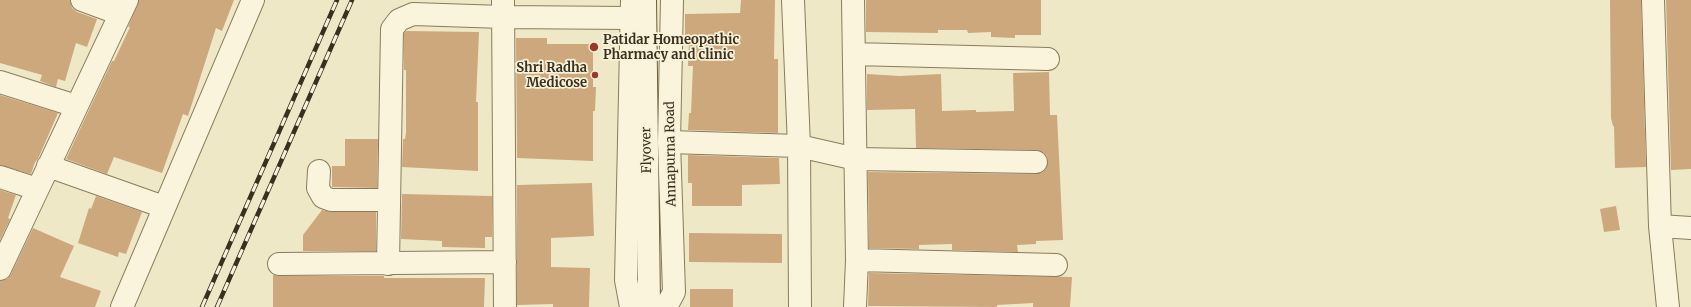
<!DOCTYPE html>
<style>
body{margin:0}
canvas{display:block;background:#efe8c7}
</style>
<canvas width="1691" height="307"></canvas>
<script>
const context = document.querySelector('canvas').getContext('2d');
context.lineJoin = 'round';
function fill(path, color) {
  context.fillStyle = color;
  context.fill(path, 'evenodd');
}
function shape(rows) {
  const path = new Path2D();
  for (const r of rows) {
    path.moveTo(r[0], r[1]);
    for (let i = 2; i < r.length; i += 2) path.lineTo(r[i], r[i + 1]);
  }
  return path;
}
function stroke(path, color, width, dash) {
  context.strokeStyle = color;
  context.lineWidth = width;
  context.lineCap = dash ? 'butt' : 'round';
  context.setLineDash(dash || []);
  context.stroke(path);
}
function label(font, color, halo, rows, align = 'center') {
  context.font = font + ' Merriweather,serif';
  context.lineWidth = 3.5;
  context.setLineDash([]);
  context.textBaseline = 'middle';
  context.strokeStyle = halo;
  context.fillStyle = color;
  for (const [text, x, y, turn = 0] of rows) {
    context.save();
    context.translate(x, y);
    context.rotate((+turn || 0) * Math.PI / 180);
    context.textAlign = isNaN(turn) ? turn : align;
    if (halo) context.strokeText(text, 0, 0);
    context.fillText(text, 0, 0);
    context.restore();
  }
}
fill(shape([
 [0,0,70,0,72,8,77,12,97,19,87,47,76,43,65,81,58,79,56,87,40,81,42,75,0,63],
 [139,0,234,0,222,31,216,28,188,116,183,114,162,173,114,157,107,174,66,159,112,61,114,61,130,27,128,27],
 [741,0,775,0,774,59,778,59,778,133,688,130,689,113,691,113,693,66,688,66,689,40,685,40,685,14,740,13],
 [866,0,1041,0,1041,35,1015,35,1015,38,991,37,991,32,968,33,967,30,938,30,938,33,866,32],
 [1610,0,1641,0,1646,167,1615,168,1614,126,1613,126,1611,118],
 [1666,0,1691,0,1691,169,1671,170],
 [406,31,479,32,476,102,478,102,478,171,402,167,403,139,405,139,406,133,406,70,404,70,404,33],
 [516,38,547,38,547,44,593,44,593,87,596,87,595,111,593,111,593,161,517,158],
 [1049,72,1050,115,1057,115,1063,240,1036,241,1036,244,1017,245,1018,252,952,250,952,244,919,245,919,249,869,248,868,172,1036,174,1042,173,1046,169,1048,162,1047,156,1043,152,1036,150,916,148,915,109,867,110,867,74,900,76,941,74,942,111,976,110,976,112,1014,111,1013,73],
 [0,95,58,113,38,159,35,162,31,174,0,165],
 [345,139,378,139,377,188,332,187,332,166,345,166],
 [688,155,779,158,780,184,742,185,742,206,692,206,692,183,688,183],
 [592,183,594,236,551,238,551,267,590,268,589,307,553,307,553,304,517,305,517,185],
 [0,190,16,195,8,218,10,219,0,240],
 [402,194,492,196,492,237,485,237,485,248,442,247,442,241,401,239],
 [96,196,142,212,126,254,119,252,118,257,78,243,89,208,91,209],
 [1616,206,1620,230,1604,232,1600,209],
 [322,210,331,212,376,212,376,251,303,251,303,235],
 [33,228,74,246,60,277,101,291,95,307,0,307,0,281,7,279,11,274],
 [689,233,782,234,782,263,689,262],
 [869,273,1072,277,1070,307,1033,307,1033,303,997,305,997,307,868,306],
 [273,275,279,276,384,276,384,278,485,278,484,307,273,307],
 [690,289,733,289,733,307,690,307]
]), '#cda87d');
const minor = shape([
 [82,0,120,14],
 [503,0,505,307],
 [793,0,799,146,800,307],
 [853,0,857,260,855,307],
 [1653,0,1660,226,1668,307],
 [854,54,1048,59],
 [0,82,76,106],
 [669,142,799,146,856,159,1036,162],
 [48,166,164,207],
 [319,171,318,188,323,197,331,200,389,200],
 [0,177,37,189],
 [1660,226,1691,228],
 [857,260,1056,265],
 [279,264,505,262],
 [388,264,392,29,399,20,413,14,503,17,630,18],
 [0,269,127,0],
 [122,307,253,0]
]);
const tertiary = shape([
 [631,307,626,280,632,0],
 [666,307,674,292,669,142,672,0]
]);
const secondary = shape([
 [645,0,649,301,653,307]
]);
stroke(minor, '#8b7b5c', 24);
stroke(tertiary, '#8b7b5c', 24);
stroke(secondary, '#6d5c3f', 24);
stroke(minor, '#f9f4db', 22);
stroke(tertiary, '#f9f4db', 22);
stroke(secondary, '#f9f4db', 22);
const rail = shape([
 [202,307,337,0],
 [217,307,352,0]
]);
stroke(rail, '#3b3020', 4.5);
stroke(rail, '#f6f1d7', 3, [9]);
for (const [x, y, r, color] of [
 [594,47,5,"#9b382b"],
 [595,75,4,"#9b382b"]
]) {
  const dot = new Path2D();
  dot.arc(x, y, r, 0, 2 * Math.PI);
  context.fillStyle = color;
  context.fill(dot);
  stroke(dot, '#f6f1d7', 1.5);
}
label('bold 13px', '#3b3020', '#f6f1d7', [
 ["Patidar Homeopathic",603,40],
 ["Pharmacy and clinic",603,55],
 ["Shri Radha",587,68,"right"],
 ["Medicose",587,83,"right"]
], 'left');
label('13px', '#3b3020', '#f6f1d7', [
 ["Flyover",647,150,-91],
 ["Annapurna Road",671,154,-91]
]);
</script>
